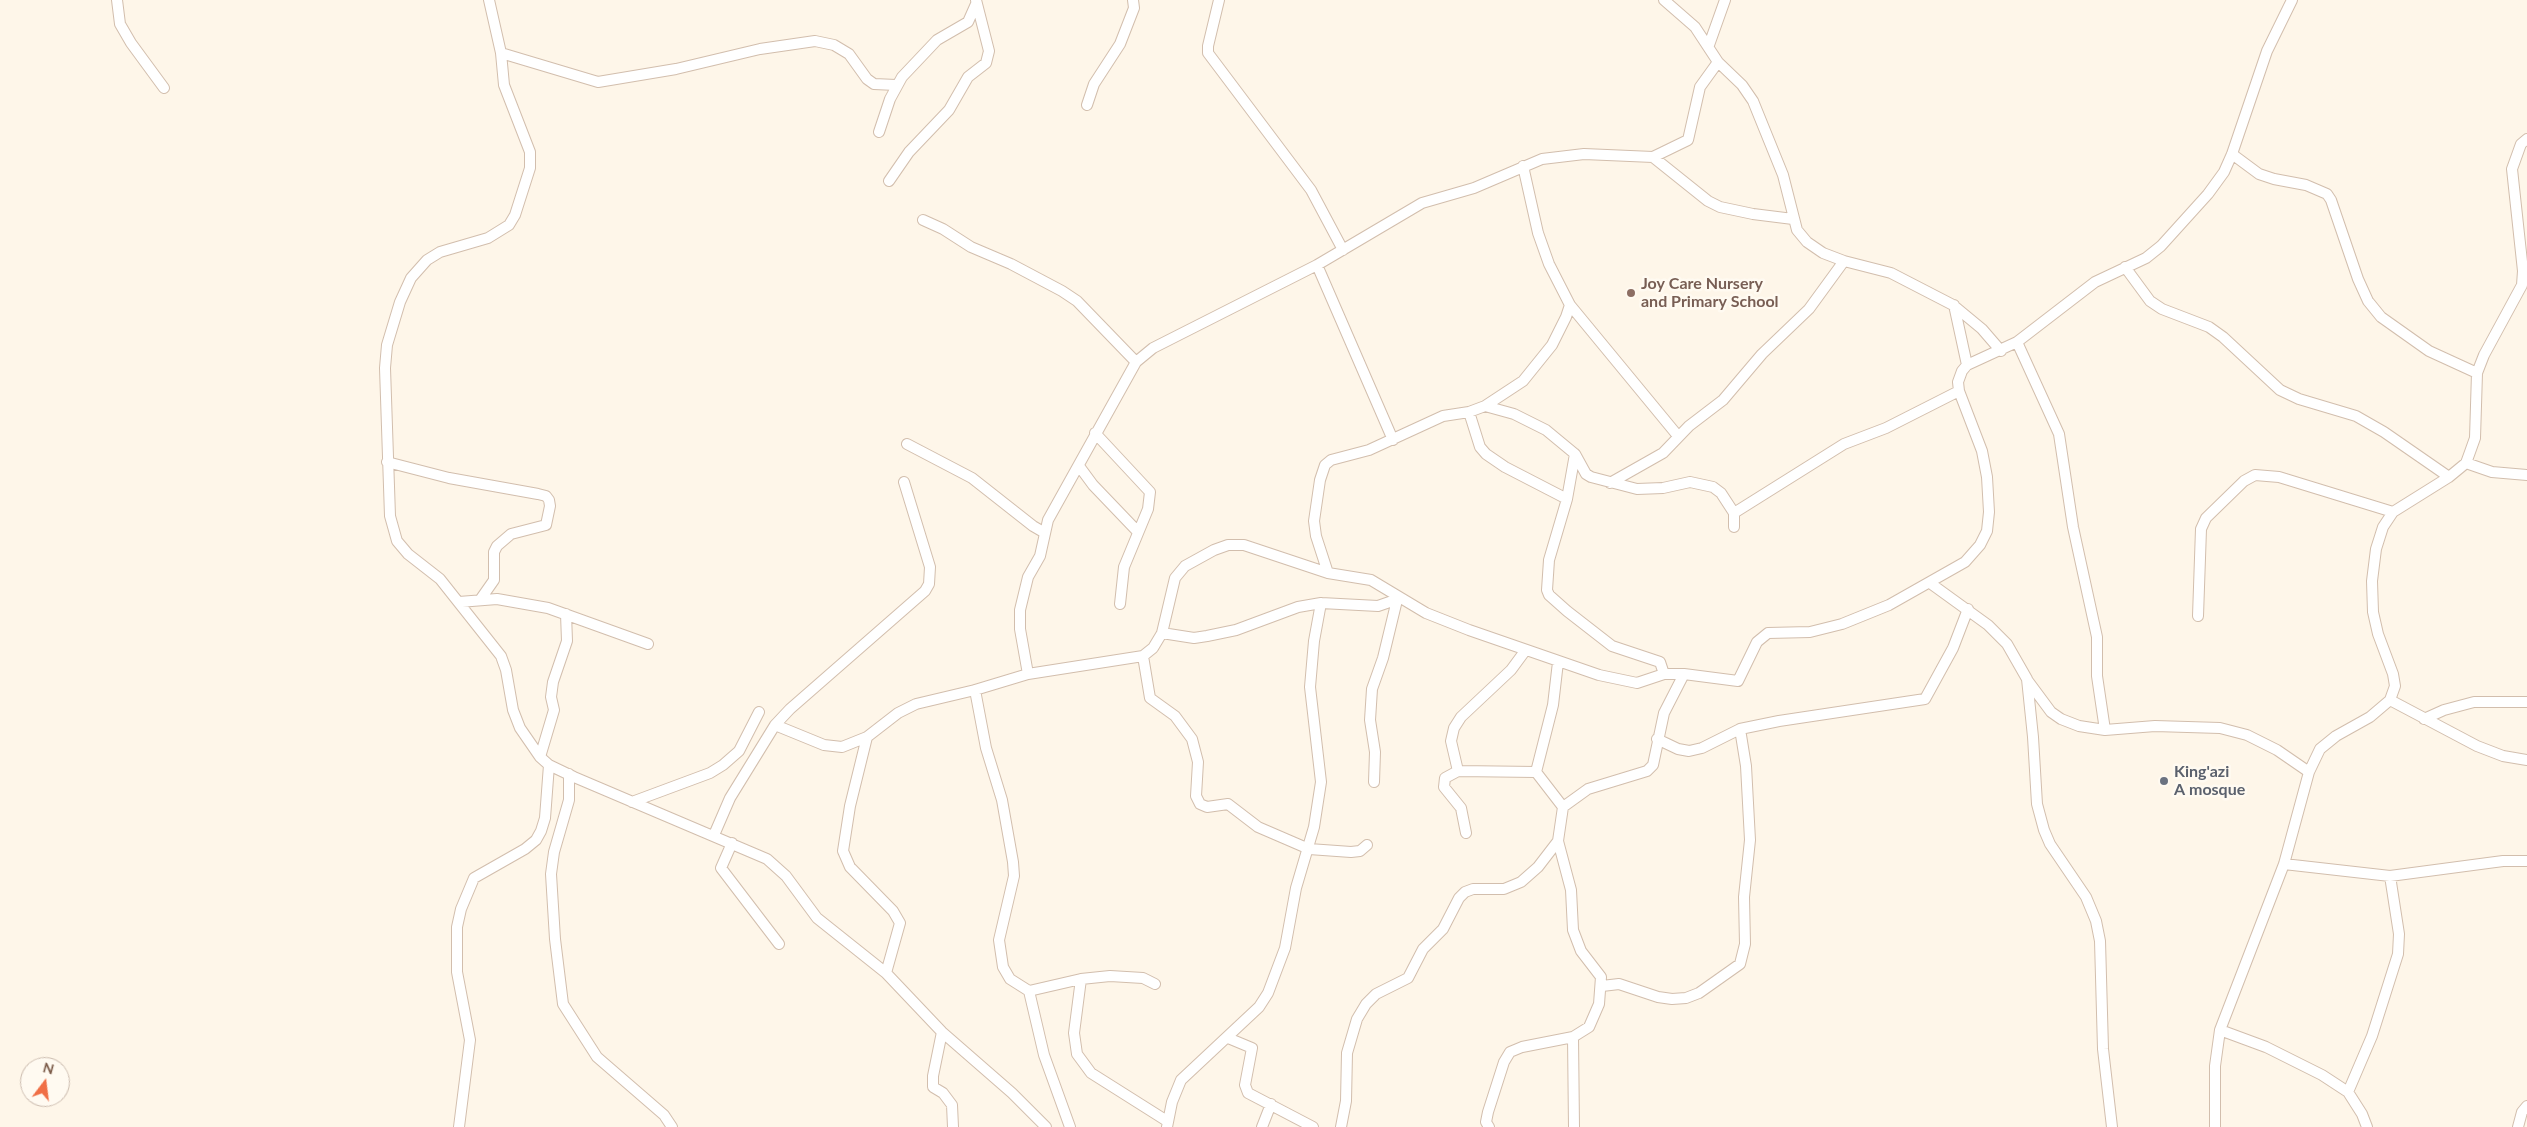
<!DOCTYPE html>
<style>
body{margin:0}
#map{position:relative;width:2527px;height:1127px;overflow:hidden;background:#fef6e9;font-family:Lato,sans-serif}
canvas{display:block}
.north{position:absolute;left:20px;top:1057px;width:50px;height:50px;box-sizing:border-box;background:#fffaf1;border:1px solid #cbbbae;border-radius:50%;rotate:15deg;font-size:14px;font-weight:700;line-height:20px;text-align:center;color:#7c5c4a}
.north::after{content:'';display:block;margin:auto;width:18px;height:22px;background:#f06f46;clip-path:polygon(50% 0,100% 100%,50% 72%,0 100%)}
</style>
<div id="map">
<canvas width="2527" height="1127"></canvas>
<div class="north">N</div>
</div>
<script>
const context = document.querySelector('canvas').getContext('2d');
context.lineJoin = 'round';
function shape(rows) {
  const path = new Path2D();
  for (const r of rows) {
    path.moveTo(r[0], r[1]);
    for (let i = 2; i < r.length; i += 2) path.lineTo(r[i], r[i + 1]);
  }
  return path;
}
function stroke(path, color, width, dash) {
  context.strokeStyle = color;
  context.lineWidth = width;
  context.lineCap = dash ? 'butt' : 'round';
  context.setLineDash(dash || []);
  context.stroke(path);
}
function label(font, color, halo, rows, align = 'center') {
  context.font = font + ' Lato,sans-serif';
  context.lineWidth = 5;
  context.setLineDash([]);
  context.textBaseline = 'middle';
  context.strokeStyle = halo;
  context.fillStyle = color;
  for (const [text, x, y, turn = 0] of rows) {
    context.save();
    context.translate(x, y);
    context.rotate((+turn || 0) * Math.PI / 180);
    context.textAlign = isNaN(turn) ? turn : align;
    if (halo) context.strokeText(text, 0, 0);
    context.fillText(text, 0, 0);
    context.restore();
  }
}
const minor = shape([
 [117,0,120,24,131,43,164,88],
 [489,0,501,53,504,85,530,152,530,168,515,215,509,225,488,238,440,252,427,260,411,278,400,302,387,345,385,368,390,516,397,541,408,554,440,579,501,656,506,670,513,710,520,728,540,757,549,765,574,777,767,859,786,876,817,918,886,973,942,1032,1012,1093,1046,1127],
 [1219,0,1208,46,1208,53,1311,190,1343,250],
 [1664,0,1695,27,1718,62,1742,85,1753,101,1783,175,1797,230,1807,242,1823,253,1844,261,1891,273,1953,305,1982,329,2001,351],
 [1709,45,1725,0],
 [501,53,598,82,676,69,760,49,815,41,834,45,849,54,867,79,874,84,896,85],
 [1087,105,1094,84,1120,44,1134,8,1133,0],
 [879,132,890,99,902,77,937,40,968,22,976,4],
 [2232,154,2259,174,2274,179,2306,185,2327,194,2331,200,2358,279,2368,301,2381,317,2429,351,2477,373],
 [1653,157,1688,140,1700,87,1718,62],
 [889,181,909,152,949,110,968,77,986,63,989,51,976,0],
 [923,220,943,229,971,247,1011,264,1062,291,1077,301,1136,362],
 [1317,265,1393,440],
 [2125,267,2150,301,2162,309,2209,327,2223,337,2280,390,2299,399,2356,416,2384,432,2449,477],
 [1570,305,1678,436],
 [1954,305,1967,365],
 [2017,342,2059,434,2073,527,2097,637,2097,676,2105,730],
 [1485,406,1514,414,1546,430,1575,454,1586,474,1591,477,1637,489,1663,488,1690,482,1713,487,1721,493,1734,513,1734,527],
 [1469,412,1480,447,1486,454,1505,467,1567,499],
 [1095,433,1150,492,1148,509,1124,567,1120,604],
 [907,444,972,478,1033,526,1045,533],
 [1575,454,1567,499,1549,560,1547,590,1549,595,1567,611,1612,646,1660,662,1664,674],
 [387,462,449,478,538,494,546,496,549,500,550,506,546,525,511,534,497,546,494,552,494,580,480,600],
 [2466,463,2492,472,2527,475],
 [1079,466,1093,485,1138,532],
 [1610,483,1663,453,1689,426,1723,400,1762,354,1809,309,1844,261],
 [1734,513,1844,444,1886,428,1959,391],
 [1328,573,1316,536,1314,521,1320,480,1325,465,1331,460,1369,450,1443,416,1469,412,1485,406,1523,381,1552,345,1566,317,1570,305,1549,264,1538,233,1523,166],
 [1930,583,1988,625,2007,644,2027,679,2033,737,2037,804,2044,830,2050,844,2086,897,2096,921,2100,941,2103,1049,2112,1127],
 [459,602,497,599,548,608,648,644],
 [2198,616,2201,529,2206,518,2244,481,2255,475,2279,477,2393,512],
 [1162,633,1194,638,1207,636,1236,630,1298,607,1321,603,1378,606,1401,598],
 [1143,656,1150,698,1175,716,1192,739,1198,762,1196,796,1200,804,1207,807,1228,804,1258,827,1309,849,1351,852,1360,851,1367,845],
 [1558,662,1553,705,1536,772,1563,807],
 [1028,674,1020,629,1020,610,1028,577,1040,556,1048,520,1136,362,1153,348,1317,265,1422,203,1474,188,1542,159,1584,154,1653,157,1708,201,1720,207,1753,214,1793,219],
 [2028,681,2051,712,2061,719,2079,726,2105,730,2155,726,2220,728,2247,735,2277,750,2309,772],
 [975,690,986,748,1002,800,1013,862,1014,876,999,940,1003,967,1010,979,1029,991,1081,979,1110,976,1143,978,1155,984],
 [2390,700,2477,746,2503,756,2527,760],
 [2424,719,2444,710,2474,702,2527,702],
 [775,725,790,709,925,591,929,584,930,567,904,482],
 [867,737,850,806,843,851,850,867,893,911,900,923,886,973],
 [1657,739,1678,749,1689,751,1702,748,1740,729,1779,721,1925,699,1953,648,1968,609],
 [540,757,554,710,551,697,553,682,567,641,566,614],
 [1458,771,1451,741,1454,728,1461,717,1511,670,1525,651],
 [569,774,569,800,554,852,551,874,555,939,563,1004,597,1057,664,1115,672,1127],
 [1374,782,1375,752,1370,720,1372,689,1383,658,1397,600],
 [632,802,710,773,723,765,739,751,759,712],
 [1466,833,1461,808,1444,787,1445,778,1458,771,1536,772],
 [714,835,730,798,775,725,824,745,842,747,867,737,898,713,916,704,975,690,1028,674,1143,656,1153,648,1162,633,1175,578,1185,566,1214,550,1228,545,1244,545,1328,573,1371,580,1426,613,1469,630,1599,675,1637,683,1664,674,1684,674,1738,681,1757,642,1768,633,1810,632,1842,624,1889,605,1965,562,1980,545,1987,531,1989,512,1987,477,1982,451,1959,391,1958,382,1962,371,1967,365,2017,342,2095,282,2146,258,2161,246,2208,194,2224,172,2232,154,2267,51,2292,0],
 [732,843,721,868,779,944],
 [2284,864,2390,876,2503,861,2527,861],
 [1081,979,1074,1033,1077,1054,1091,1073,1167,1121],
 [1602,986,1619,984,1658,997,1672,999,1686,998,1699,993,1740,964,1745,944,1744,897,1750,840,1746,766,1740,729],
 [1029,991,1044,1055,1070,1127],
 [2220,1030,2266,1047,2322,1075,2348,1092,2362,1114,2367,1127],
 [942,1032,933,1076,933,1087,943,1093,952,1105,953,1127],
 [1573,1037,1574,1127],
 [1228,1038,1252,1048,1245,1085,1248,1093,1313,1127],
 [2348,1092,2372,1036,2398,954,2399,934,2390,876],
 [459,1127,470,1040,457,972,457,927,461,909,474,878,525,849,536,840,541,831,545,818,549,765],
 [1167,1127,1172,1102,1181,1080,1259,1007,1268,993,1285,948,1296,888,1314,827,1321,782,1310,687,1314,641,1321,603],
 [1262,1127,1271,1104],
 [1341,1127,1346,1101,1347,1053,1357,1019,1366,1004,1376,994,1408,978,1423,949,1443,929,1459,898,1465,892,1473,889,1504,889,1521,882,1538,867,1558,841],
 [1489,1127,1486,1122,1488,1112,1504,1062,1510,1052,1522,1047,1573,1037,1589,1027,1599,1004,1601,977,1581,951,1573,930,1571,890,1558,841,1563,807,1588,789,1647,771,1653,765,1664,713,1684,674],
 [2215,1127,2215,1066,2220,1030,2284,864,2309,772,2320,749,2336,736,2370,717,2390,700,2395,686,2393,674,2378,634,2373,612,2372,581,2376,549,2383,527,2393,512,2449,477,2466,463,2470,452,2475,438,2477,373,2484,355,2522,285,2523,271,2512,169,2521,144,2527,139],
 [2518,1127,2522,1112,2527,1106]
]);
stroke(minor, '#d2bead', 12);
stroke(minor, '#fff', 10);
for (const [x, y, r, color] of [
 [1631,293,5,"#8d6e63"],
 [2164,781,5,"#6b7280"]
]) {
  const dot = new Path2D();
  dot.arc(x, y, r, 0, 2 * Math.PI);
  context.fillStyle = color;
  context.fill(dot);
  stroke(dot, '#fffaf1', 2);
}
label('bold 16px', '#785e54', '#fffaf1', [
 ["Joy Care Nursery",1641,284],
 ["and Primary School",1641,302]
], 'left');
label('bold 16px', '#5b616d', '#fffaf1', [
 ["King'azi",2174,772],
 ["A mosque",2174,790]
], 'left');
</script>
